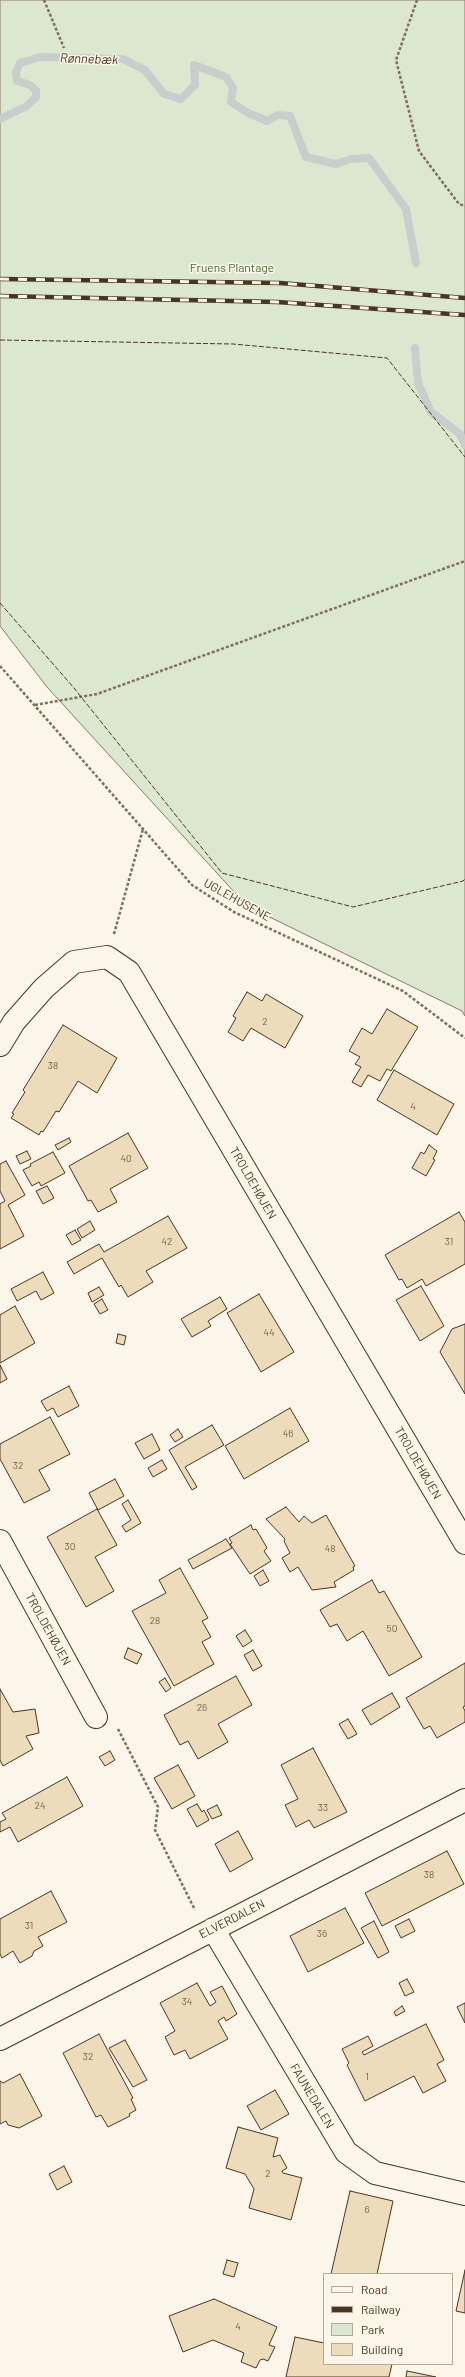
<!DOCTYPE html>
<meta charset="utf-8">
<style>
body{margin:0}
#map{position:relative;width:465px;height:2377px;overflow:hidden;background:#fbf6e9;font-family:Barlow,sans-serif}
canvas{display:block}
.legend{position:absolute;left:323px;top:2273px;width:130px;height:92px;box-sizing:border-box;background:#fbf6e9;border:1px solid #b4a999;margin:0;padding:5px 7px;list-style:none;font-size:12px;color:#4a3520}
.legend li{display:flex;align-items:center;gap:8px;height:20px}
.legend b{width:20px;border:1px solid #b4a999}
</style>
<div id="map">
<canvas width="465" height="2377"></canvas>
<ul class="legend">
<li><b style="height:5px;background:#fbf6e9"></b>Road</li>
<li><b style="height:5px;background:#4a3520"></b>Railway</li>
<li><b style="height:11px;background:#dce7d0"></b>Park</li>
<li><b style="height:11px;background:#ecdcbc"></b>Building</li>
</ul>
</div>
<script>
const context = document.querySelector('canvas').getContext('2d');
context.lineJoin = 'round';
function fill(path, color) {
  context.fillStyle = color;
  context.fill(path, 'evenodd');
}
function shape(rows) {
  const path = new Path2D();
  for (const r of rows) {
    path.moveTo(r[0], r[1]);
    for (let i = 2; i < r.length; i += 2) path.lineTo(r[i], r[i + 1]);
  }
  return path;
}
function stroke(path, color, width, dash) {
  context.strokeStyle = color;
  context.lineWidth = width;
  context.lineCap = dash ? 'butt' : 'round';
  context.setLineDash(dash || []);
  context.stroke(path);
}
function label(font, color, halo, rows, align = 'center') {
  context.font = font + ' Barlow,sans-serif';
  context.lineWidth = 3;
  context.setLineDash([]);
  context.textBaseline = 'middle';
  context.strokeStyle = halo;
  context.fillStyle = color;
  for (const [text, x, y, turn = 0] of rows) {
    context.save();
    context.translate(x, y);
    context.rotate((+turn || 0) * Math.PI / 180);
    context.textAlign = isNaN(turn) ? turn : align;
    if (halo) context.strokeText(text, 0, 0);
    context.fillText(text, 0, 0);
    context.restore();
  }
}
const green = shape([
 [0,0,465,0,465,1016,462,1011,247,906,47,687,0,626,0,0]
]);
fill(green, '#dce7d0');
stroke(green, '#887966', 1);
stroke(shape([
 [0,119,27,106,36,97,36,90,30,85,17,81,16,72,20,63,40,57,123,59,145,70,164,94,181,99,195,85,194,65,226,77,233,88,231,102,248,113,267,121,278,115,290,116,306,157,336,164,351,159,369,158,406,209,416,263],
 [415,348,418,383,431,412,460,434,465,445]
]), '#c9cecd', 8);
const building = shape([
 [247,992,262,1001,266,994,303,1016,285,1048,251,1028,243,1041,228,1032,236,1018,233,1016,247,992],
 [387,1009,418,1027,391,1071,387,1069,380,1081,368,1075,361,1087,352,1082,361,1067,355,1064,360,1057,349,1051,362,1028,372,1034,387,1009],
 [63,1025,117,1058,97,1093,78,1081,59,1112,56,1111,43,1132,41,1131,39,1135,11,1118,14,1114,12,1113,25,1092,23,1090,63,1025],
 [394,1070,454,1104,437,1135,377,1100,394,1070],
 [128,1133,148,1168,110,1189,117,1202,98,1212,91,1200,88,1201,69,1166,128,1133],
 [69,1138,71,1142,58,1150,55,1145,69,1138],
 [429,1145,437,1151,433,1159,435,1160,426,1176,412,1168,421,1152,424,1154,429,1145],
 [27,1151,31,1159,20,1164,16,1156,27,1151],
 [53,1152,65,1173,41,1186,39,1182,32,1186,23,1170,31,1166,30,1164,53,1152],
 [6,1161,25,1195,8,1205,24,1236,0,1249,0,1204,5,1201,0,1191,0,1164,6,1161],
 [47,1186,54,1198,43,1204,36,1191,47,1186],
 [459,1212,465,1222,465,1264,426,1286,422,1279,407,1288,402,1279,399,1280,385,1255,459,1212],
 [168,1216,187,1248,146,1271,153,1282,128,1297,121,1285,119,1287,102,1258,74,1274,67,1262,99,1244,104,1252,168,1216],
 [90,1221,95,1230,82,1238,77,1229,90,1221],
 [75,1230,81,1240,72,1245,66,1235,75,1230],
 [43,1272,54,1293,41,1300,36,1291,17,1301,11,1289,43,1272],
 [421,1286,444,1326,420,1341,396,1300,421,1286],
 [99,1287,104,1295,92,1302,88,1293,99,1287],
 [259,1294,294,1352,261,1372,227,1313,259,1294],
 [220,1297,227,1309,208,1321,211,1326,192,1337,181,1319,220,1297],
 [102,1299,108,1310,100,1314,94,1304,102,1299],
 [15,1306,35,1343,0,1363,0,1315,15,1306],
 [465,1324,465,1394,440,1352,452,1329,465,1324],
 [118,1334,126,1336,124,1345,116,1343,118,1334],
 [0,1365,7,1379,0,1383,0,1365],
 [69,1386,79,1406,58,1417,53,1408,47,1411,41,1401,69,1386],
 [290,1408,309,1441,244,1479,225,1446,290,1408],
 [50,1417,70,1454,39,1470,50,1490,24,1503,0,1459,0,1444,50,1417],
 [212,1425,224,1445,185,1467,197,1487,192,1490,169,1450,212,1425],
 [178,1429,183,1437,175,1442,170,1435,178,1429],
 [152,1434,160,1450,144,1459,135,1443,152,1434],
 [162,1460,167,1469,153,1477,148,1468,162,1460],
 [115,1479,124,1496,98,1510,89,1493,115,1479],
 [128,1500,141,1523,126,1532,122,1526,131,1520,122,1504,128,1500],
 [286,1507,299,1522,304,1516,312,1523,326,1515,355,1566,353,1567,354,1570,334,1582,336,1587,312,1590,298,1567,290,1572,282,1558,290,1553,284,1541,285,1539,266,1519,286,1507],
 [97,1509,117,1545,95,1557,114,1591,86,1607,47,1537,97,1509],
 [251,1525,253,1530,256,1529,267,1548,264,1551,271,1561,250,1574,230,1544,232,1543,229,1538,251,1525],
 [226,1539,232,1548,193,1569,188,1560,226,1539],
 [180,1568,208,1618,202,1621,211,1637,202,1642,214,1664,174,1686,132,1611,166,1593,159,1580,180,1568],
 [263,1570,269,1581,260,1586,254,1576,263,1570],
 [372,1580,379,1593,384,1591,422,1657,389,1676,363,1631,347,1641,337,1624,330,1627,320,1610,372,1580],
 [245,1630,252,1641,243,1647,236,1636,245,1630],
 [128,1648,142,1654,137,1664,124,1658,128,1648],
 [253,1650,262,1666,253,1671,244,1655,253,1650],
 [465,1663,465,1706,463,1707,465,1711,465,1722,437,1738,430,1726,424,1729,406,1698,465,1663],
 [236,1676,252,1705,218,1724,228,1742,198,1759,188,1741,180,1745,164,1715,236,1676],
 [165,1678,171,1688,166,1692,159,1682,165,1678],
 [0,1689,13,1712,35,1709,39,1733,26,1736,33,1749,3,1766,0,1760,0,1689],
 [392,1693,400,1707,371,1725,362,1710,392,1693],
 [348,1719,357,1734,348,1739,339,1724,348,1719],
 [313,1748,347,1812,314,1828,309,1820,296,1827,285,1805,298,1799,281,1765,313,1748],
 [110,1751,115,1760,105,1766,99,1757,110,1751],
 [178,1765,195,1796,172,1809,154,1778,178,1765],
 [67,1777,83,1806,18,1842,10,1827,0,1832,0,1822,6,1819,2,1813,67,1777],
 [197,1804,202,1812,204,1810,209,1820,197,1827,187,1809,197,1804],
 [217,1805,222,1815,212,1819,207,1810,217,1805],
 [238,1831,253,1859,230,1872,215,1844,238,1831],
 [447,1851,464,1884,382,1926,365,1893,447,1851],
 [51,1891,67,1922,38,1937,43,1946,34,1951,32,1956,20,1963,13,1951,2,1958,0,1954,0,1919,51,1891],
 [345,1908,364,1943,308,1972,290,1936,345,1908],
 [409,1919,415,1931,401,1938,395,1926,409,1919],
 [374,1921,389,1952,378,1958,361,1928,374,1921],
 [407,1979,414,1992,405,1996,399,1983,407,1979],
 [197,1983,210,2006,216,2002,210,1992,222,1986,237,2014,226,2021,224,2017,218,2021,228,2039,190,2059,185,2050,174,2055,165,2037,175,2031,160,2003,197,1983],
 [465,2003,465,2023,457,2007,465,2003],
 [402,2006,405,2011,396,2016,394,2012,402,2006],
 [426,2024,444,2060,437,2064,446,2081,423,2093,414,2076,365,2101,347,2065,349,2063,342,2049,368,2036,373,2046,362,2052,364,2055,426,2024],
 [99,2034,133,2098,131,2099,136,2110,129,2114,130,2116,108,2127,101,2115,96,2117,63,2053,99,2034],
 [125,2040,147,2080,133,2087,109,2048,125,2040],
 [20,2074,42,2116,19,2128,8,2125,6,2121,0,2124,0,2081,3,2083,20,2074],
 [275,2090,289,2114,261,2130,247,2106,275,2090],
 [238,2127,278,2138,273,2157,280,2155,287,2168,282,2171,283,2173,302,2178,291,2220,249,2208,254,2189,245,2174,226,2168,238,2127],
 [64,2166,72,2182,57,2190,49,2174,64,2166],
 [350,2191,393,2201,377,2274,331,2274,350,2191],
 [227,2260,238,2263,234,2277,223,2274,227,2260],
 [465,2270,465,2313,456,2311,465,2270],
 [214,2299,277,2327,269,2345,275,2347,268,2361,263,2359,260,2360,256,2368,241,2362,244,2353,213,2340,183,2352,169,2316,214,2299],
 [295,2337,324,2343,324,2364,392,2364,389,2377,286,2377,295,2337],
 [407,2371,436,2377,406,2377,407,2371]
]);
fill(building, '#ecdcbc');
stroke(building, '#4a3520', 1);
const minor = shape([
 [0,1045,14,1022,44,988,74,962,107,957,129,972,465,1543],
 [0,1541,96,1717],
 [213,1929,346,2152,375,2173,465,2194],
 [0,2039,465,1800]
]);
stroke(minor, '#4a3520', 24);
stroke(shape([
 [44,0,64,48],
 [417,0,396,60,419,151,459,204,465,206],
 [0,666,192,885,234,912,403,991,465,1038],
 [35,705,97,694,465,561],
 [114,934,143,829],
 [118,1729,158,1807,155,1830,195,1910]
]), '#7f6f5c', 2.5, [3, 2]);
stroke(minor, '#fbf6e9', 22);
const rail = shape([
 [0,279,280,283,465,298],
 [0,296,277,302,465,315]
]);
stroke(rail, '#4a3520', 4.5);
stroke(rail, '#fbf6e9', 3, [9]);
stroke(shape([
 [0,340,233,344,387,358,465,457],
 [0,603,74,688,222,873,353,907,463,881,465,879]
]), '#4a3520', 1, [5, 2]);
label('10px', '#725f47', null, [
 ["2",265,1022],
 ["38",53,1066],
 ["4",413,1107],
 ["40",126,1159],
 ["42",167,1242],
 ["31",449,1242],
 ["44",269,1333],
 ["46",288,1434],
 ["32",18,1466],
 ["30",70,1547],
 ["48",330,1549],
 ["28",155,1621],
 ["50",392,1629],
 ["26",202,1708],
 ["24",40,1806],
 ["33",323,1808],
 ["38",429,1875],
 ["31",29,1926],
 ["36",322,1934],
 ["34",187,2002],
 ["32",88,2057],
 ["1",367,2077],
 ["2",268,2174],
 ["6",367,2210],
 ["4",238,2327]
]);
label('12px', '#436837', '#fbf6e9', [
 ["Fruens Plantage",232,268]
]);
label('12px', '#4a3520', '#fbf6e9', [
 ["UGLEHUSENE",237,900,29],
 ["TROLDEHØJEN",253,1183,60],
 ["TROLDEHØJEN",418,1463,60],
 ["TROLDEHØJEN",48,1629,61],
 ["ELVERDALEN",232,1919,-27],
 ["FAUNEDALEN",312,2096,59]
]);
label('italic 13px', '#4a3520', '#fbf6e9', [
 ["Rønnebæk",89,59,2]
]);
</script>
